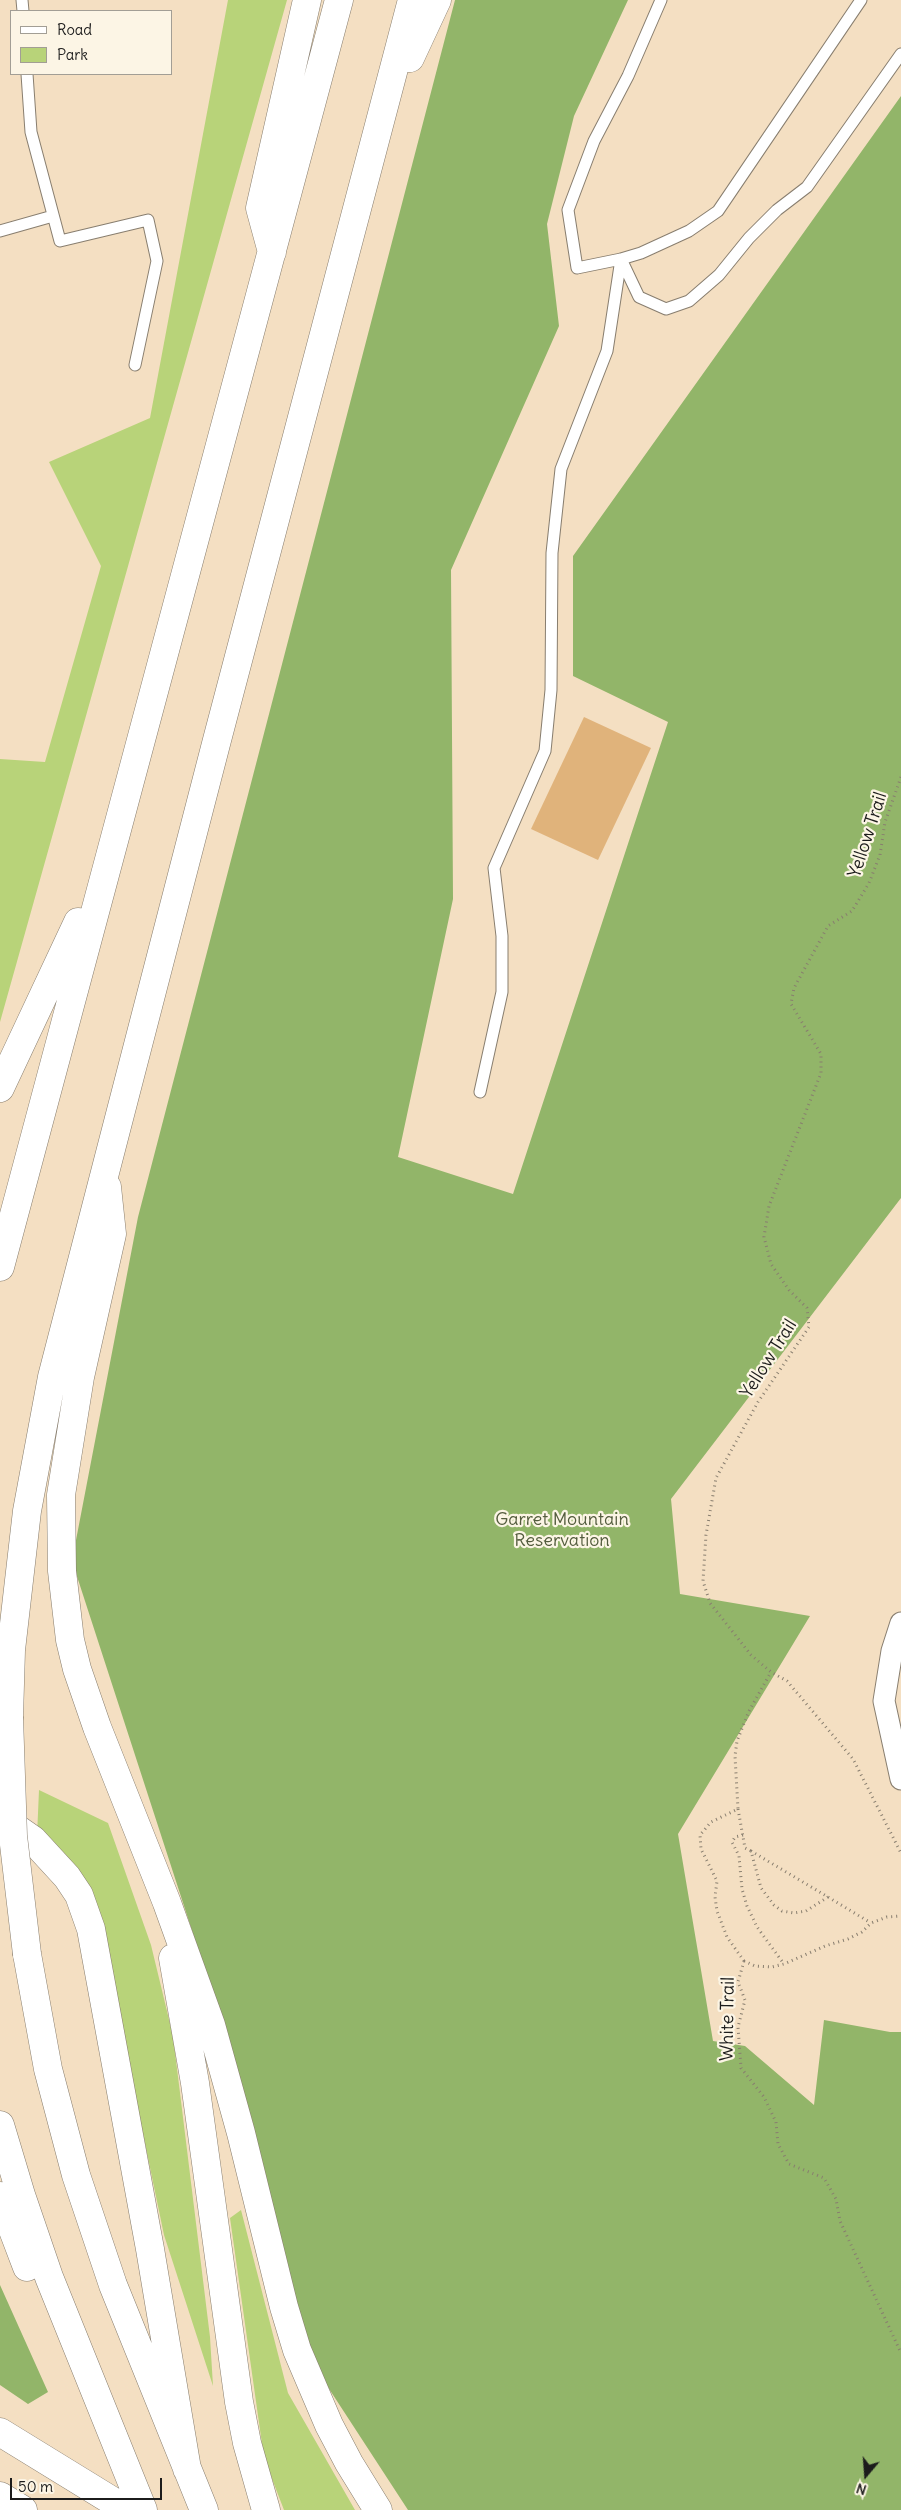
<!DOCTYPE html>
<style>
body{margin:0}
#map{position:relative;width:901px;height:2510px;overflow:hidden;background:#f4dfc2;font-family:Delius,sans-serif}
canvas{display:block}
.legend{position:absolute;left:10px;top:10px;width:162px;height:65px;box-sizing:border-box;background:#fcf5e5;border:1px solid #a29e95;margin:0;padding:6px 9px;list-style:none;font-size:15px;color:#1c1c1c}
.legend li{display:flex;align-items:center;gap:10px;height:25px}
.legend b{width:25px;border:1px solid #a29e95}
.north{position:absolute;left:841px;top:2450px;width:50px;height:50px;-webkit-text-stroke:4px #fcf5e5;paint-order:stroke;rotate:198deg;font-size:14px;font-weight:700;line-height:20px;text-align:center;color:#1c1c1c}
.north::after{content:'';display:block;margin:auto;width:18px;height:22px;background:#1c1c1c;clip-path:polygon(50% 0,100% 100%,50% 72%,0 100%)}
.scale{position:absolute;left:10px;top:2478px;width:152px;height:22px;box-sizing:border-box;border:2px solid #1c1c1c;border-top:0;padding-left:6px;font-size:15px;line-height:18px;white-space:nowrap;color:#1c1c1c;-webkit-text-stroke:4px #fcf5e5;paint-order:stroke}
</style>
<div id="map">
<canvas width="901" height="2510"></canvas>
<ul class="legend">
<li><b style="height:6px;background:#fff"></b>Road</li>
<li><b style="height:14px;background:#b8d379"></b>Park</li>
</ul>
<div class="north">N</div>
<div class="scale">50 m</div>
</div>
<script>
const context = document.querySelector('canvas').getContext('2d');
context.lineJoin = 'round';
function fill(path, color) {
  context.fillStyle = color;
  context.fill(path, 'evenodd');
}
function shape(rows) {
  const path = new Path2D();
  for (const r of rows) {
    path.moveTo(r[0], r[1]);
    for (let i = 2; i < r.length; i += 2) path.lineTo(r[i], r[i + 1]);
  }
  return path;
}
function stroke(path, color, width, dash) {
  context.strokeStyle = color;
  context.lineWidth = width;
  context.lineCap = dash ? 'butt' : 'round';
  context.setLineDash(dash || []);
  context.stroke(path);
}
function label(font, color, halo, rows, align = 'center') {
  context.font = font + ' Delius,sans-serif';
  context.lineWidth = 4.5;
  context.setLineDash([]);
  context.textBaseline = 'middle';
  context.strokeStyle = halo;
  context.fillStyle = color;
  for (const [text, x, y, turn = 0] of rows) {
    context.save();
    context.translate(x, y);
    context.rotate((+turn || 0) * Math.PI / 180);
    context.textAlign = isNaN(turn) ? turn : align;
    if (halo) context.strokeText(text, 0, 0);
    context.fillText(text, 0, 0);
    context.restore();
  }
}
fill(shape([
 [228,0,287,0,0,1022,0,759,45,762,101,566,49,462,150,418],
 [39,1790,108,1823,151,1945,173,2036,210,2337,213,2386,164,2235,93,1893,37,1836],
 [241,2210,288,2393,355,2510,284,2510,264,2458,230,2218]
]), '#b8d379');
fill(shape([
 [455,0,628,0,574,116,547,224,559,326,451,570,453,899,398,1157,513,1194,668,722,573,676,573,556,901,96,901,1198,671,1499,680,1594,810,1616,678,1834,713,2041,745,2046,814,2105,824,2020,890,2032,901,2032,901,2510,408,2510,307,2355,236,2066,72,1561,138,1217],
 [0,2285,48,2392,28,2404,0,2385]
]), '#92b569');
fill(shape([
 [584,717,651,748,598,860,531,829]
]), '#e0b37b');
const service = shape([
 [22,0,23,11],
 [661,0,628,76,594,141,568,210,577,268,621,259,641,253,689,231,718,211,861,0],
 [27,74,31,132,60,241,148,220,157,261,135,365],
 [0,231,53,216],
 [621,259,639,297,666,309,689,301,719,275,749,238,777,210,807,187,901,54],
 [480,1092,502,992,502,936,494,868,545,751,551,690,552,553,561,469,607,351,621,259]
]);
const minor = shape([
 [901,1623,892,1651,884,1701,901,1779]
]);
const motorway = shape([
 [410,58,437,0],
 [272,252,260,208,307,0],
 [0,1088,78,922],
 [107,1187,112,1234,80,1377,61,1495,62,1571,70,1640,77,1669,97,1727,167,1903,211,2025,241,2133,284,2307,297,2350,329,2425,349,2463,378,2510],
 [0,1267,339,0],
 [9,1717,11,1650,27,1511,52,1377,217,740,412,0],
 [0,1817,33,1840,67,1877,79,1895,91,1929,150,2249,187,2469],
 [27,1954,48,2069,76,2175,113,2285,204,2510],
 [173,1958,195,2083,239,2402,247,2443,266,2510],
 [0,2125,21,2195,49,2277,143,2510],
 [0,2196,27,2267],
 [0,2432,127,2510],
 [0,2496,23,2510]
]);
stroke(service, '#887e6f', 13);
stroke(minor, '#887e6f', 23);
stroke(motorway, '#887e6f', 29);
stroke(shape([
 [901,777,885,822,880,855,869,883,852,911,828,926,794,988,791,1004,821,1054,821,1073,769,1206,764,1237,771,1264,789,1290,807,1308,809,1327,758,1402,716,1478,706,1535,703,1581,710,1603,751,1655,771,1672,787,1681,853,1759,901,1853],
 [738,1809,745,1848,751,1851],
 [743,1835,735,1837,732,1842,739,1856,742,1889,747,1906,757,1927,784,1964],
 [828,1897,806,1911,794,1913,782,1911,774,1905,761,1888,751,1851,828,1897,871,1923],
 [744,1961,738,1982,745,2000,738,2027,741,2068,764,2097,776,2122,778,2144,789,2164,824,2178,836,2199,840,2221,901,2353],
 [744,1961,727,1937,717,1911,715,1897,717,1881,701,1849,700,1835,711,1822,738,1809,735,1756,737,1741,749,1711,771,1672],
 [744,1961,755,1966,772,1967,784,1964,825,1946,848,1939,862,1932,871,1923,887,1917,901,1916]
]), '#887e6f', 3, [1, 4]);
stroke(service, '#fff', 11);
stroke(minor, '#fff', 21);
stroke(motorway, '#fff', 28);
const motorwayBridge = shape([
 [9,1717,13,1836,27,1954]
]);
stroke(motorwayBridge, '#887e6f', 29, []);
stroke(motorwayBridge, '#fff', 28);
label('18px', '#1c1c1c', '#fcf5e5', [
 ["Yellow Trail",868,835,-72],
 ["Yellow Trail",769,1359,-58],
 ["White Trail",728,2019,-89]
]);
label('18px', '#535c3d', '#fcf5e5', [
 ["Garret Mountain",562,1520],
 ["Reservation",562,1541]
]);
</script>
